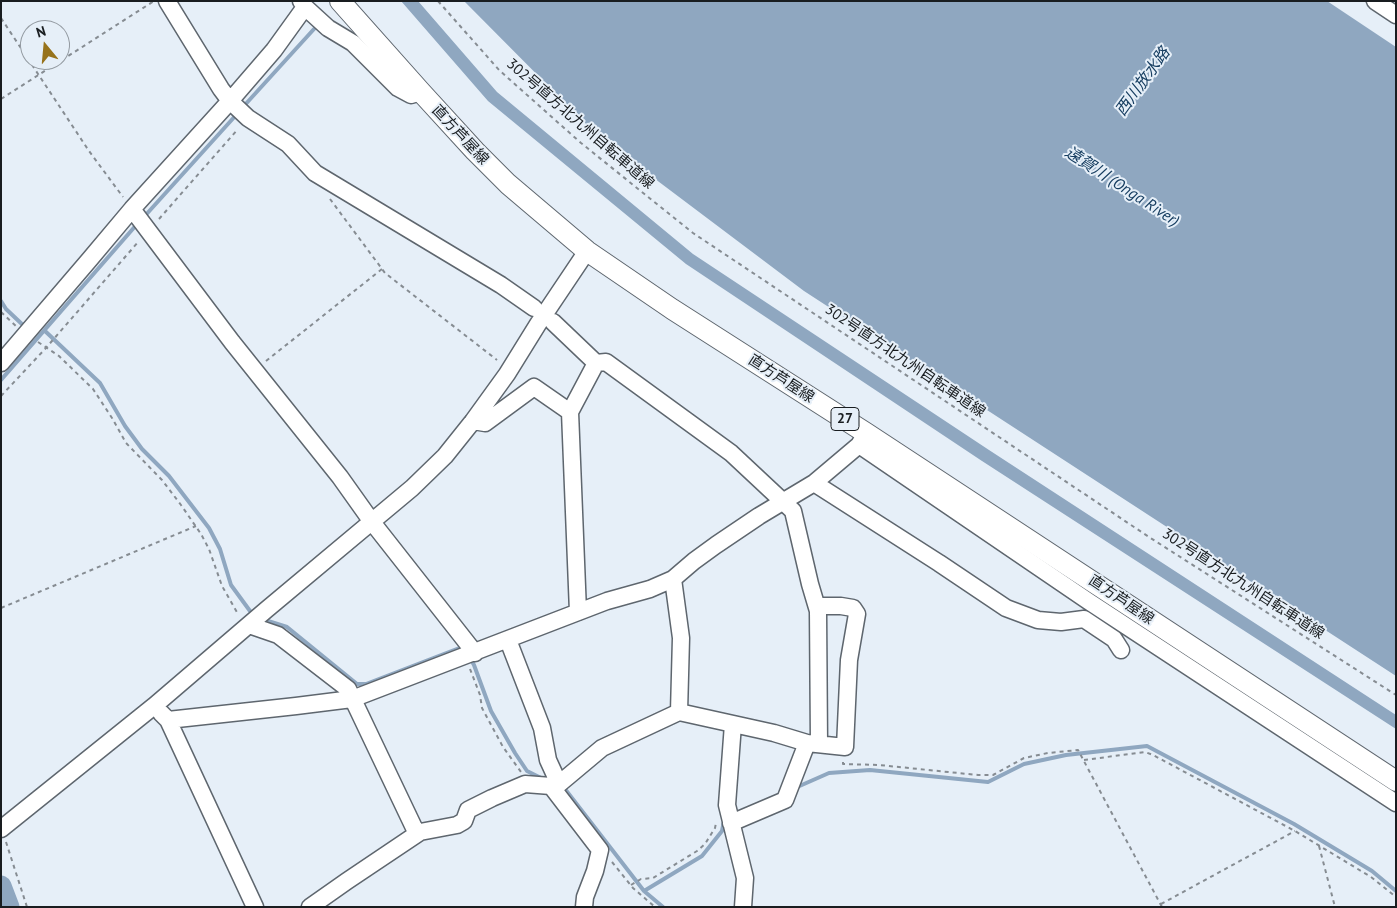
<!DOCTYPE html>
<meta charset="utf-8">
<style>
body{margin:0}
#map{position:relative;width:1397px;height:908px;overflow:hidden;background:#e6eff8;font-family:"PT Sans",sans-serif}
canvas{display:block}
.frame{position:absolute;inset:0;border:2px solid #191d20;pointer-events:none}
.north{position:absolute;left:20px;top:20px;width:50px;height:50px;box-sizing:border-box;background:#e6eff8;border:1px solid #949ba2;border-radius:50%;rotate:343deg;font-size:14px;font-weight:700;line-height:20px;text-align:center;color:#191d20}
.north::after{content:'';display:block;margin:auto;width:18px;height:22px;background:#97731c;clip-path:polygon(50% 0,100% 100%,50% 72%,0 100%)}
</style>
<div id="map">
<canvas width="1397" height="908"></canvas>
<div class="frame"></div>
<div class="north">N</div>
</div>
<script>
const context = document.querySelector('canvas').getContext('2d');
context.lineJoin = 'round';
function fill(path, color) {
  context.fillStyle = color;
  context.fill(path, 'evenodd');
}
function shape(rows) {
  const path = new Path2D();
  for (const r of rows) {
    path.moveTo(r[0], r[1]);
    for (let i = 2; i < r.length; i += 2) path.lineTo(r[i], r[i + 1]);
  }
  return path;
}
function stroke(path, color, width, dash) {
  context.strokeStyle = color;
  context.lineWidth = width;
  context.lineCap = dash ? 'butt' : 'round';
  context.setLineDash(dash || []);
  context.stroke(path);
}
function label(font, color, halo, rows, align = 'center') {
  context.font = font + ' "PT Sans","Noto Sans JP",sans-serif';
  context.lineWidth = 4;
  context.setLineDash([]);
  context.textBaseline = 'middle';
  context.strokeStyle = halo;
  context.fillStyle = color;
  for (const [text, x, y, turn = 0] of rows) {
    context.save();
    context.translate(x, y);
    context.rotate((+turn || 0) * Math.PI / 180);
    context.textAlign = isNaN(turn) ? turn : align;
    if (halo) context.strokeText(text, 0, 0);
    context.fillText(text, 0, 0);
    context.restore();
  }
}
fill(shape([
 [401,1,418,1,497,92,693,254,989,450,1396,715,1396,729,982,461,686,264,488,101],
 [464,1,1327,1,1396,47,1396,676,804,291,598,136]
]), '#8fa7c0');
stroke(shape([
 [243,107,314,29],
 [143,218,237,114],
 [1,301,6,309,25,327],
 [45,331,100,383,125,426,142,449,169,476,209,528,220,549,231,585,250,611,254,613],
 [1,380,138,223],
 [262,618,268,621,287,627,357,684,366,684,462,647,463,648],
 [470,658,474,665,491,711,515,753,527,771,543,779],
 [561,787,565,789,644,891,663,907],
 [795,788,829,773,870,770,988,782,1024,764,1066,755,1147,746,1294,824,1372,871,1396,891],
 [644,891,702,856,722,831,724,821]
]), '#8fa7c0', 4);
stroke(shape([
 [1,886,9,907]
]), '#8fa7c0', 21);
const minor = shape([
 [167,1,221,89,230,101,248,118,288,144,315,173,501,285,534,308],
 [1375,1,1396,15],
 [305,7,328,28,353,43,398,88,411,95,421,92],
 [132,209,232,342,340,477,372,522,475,653],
 [553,322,596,363,606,362,731,453,793,511,810,584,818,611,819,744],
 [1,363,90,259,132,209,230,101,274,50,305,7,301,1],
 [473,421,485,423,534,387,570,412],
 [859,445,1088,601,1396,803],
 [814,483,939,563,1006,608,1038,620,1061,622,1084,619,1114,639,1121,650],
 [578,612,570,412,596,363],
 [249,625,278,635,348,689,417,834],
 [508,640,542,728,548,760,559,784],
 [679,712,774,733,807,743,845,747,849,660,857,614,853,608,841,606,817,606],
 [161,713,168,720,255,907],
 [168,720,296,706,352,699,607,601,650,589,673,579,694,561,716,545,759,516,814,483,859,445,866,433],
 [733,724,727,805,745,878,743,907],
 [731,823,785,800,807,743],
 [1,829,154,706,266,610,412,488,445,456,473,421,507,374,538,324,587,251],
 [310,907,347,881,420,832,457,825,464,821,468,810,492,798,525,784,551,786],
 [584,907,585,897,595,871,600,850,551,786,559,784,602,748,679,712,681,638,673,579]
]);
const major = shape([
 [340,1,421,92,475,151,508,184,587,251,672,309,866,433,1396,781]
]);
stroke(minor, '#5e666e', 19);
stroke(major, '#5e666e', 22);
stroke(shape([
 [438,1,499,70,581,143,693,233,1149,537,1396,695],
 [1,18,89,151,123,197],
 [1,99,154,1],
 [330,199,385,273,497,360],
 [159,219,238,129],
 [1,312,16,326],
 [38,342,59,356,93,389,112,418,126,443,162,480,181,505,201,534,209,549,222,586,238,614],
 [266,361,382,269],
 [1,396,45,349,139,241],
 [1,608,196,526],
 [470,669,480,695,482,708,503,747,521,772],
 [1084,760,1145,752,1153,755,1295,831,1371,877,1396,897],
 [843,762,843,764,879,765,978,775,993,775,1024,758,1048,753,1078,750,1162,907],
 [6,842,27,907],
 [1319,846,1335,907],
 [612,862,633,888,655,907],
 [631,885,641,879,653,878,697,851,705,844,715,828,716,823],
 [1161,904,1295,831]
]), '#868c92', 2, [4, 4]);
stroke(minor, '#fff', 16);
stroke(major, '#fff', 20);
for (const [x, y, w] of [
 [845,419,28]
]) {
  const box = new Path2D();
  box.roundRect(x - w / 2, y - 11.5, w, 23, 4);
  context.fillStyle = '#e6eff8';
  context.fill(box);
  stroke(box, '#191d20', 1);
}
label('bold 14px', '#191d20', null, [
 ["27",845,419]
]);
label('15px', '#191d20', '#e6eff8', [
 ["302号直方北九州自転車道線",580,124,41],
 ["直方芦屋線",460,135,47],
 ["302号直方北九州自転車道線",905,361,34],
 ["直方芦屋線",781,379,33],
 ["302号直方北九州自転車道線",1243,584,33],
 ["直方芦屋線",1121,600,34]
]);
label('italic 16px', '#173e61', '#e6eff8', [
 ["西川放水路",1143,82,-54],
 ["遠賀川 (Onga River)",1122,187,33]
]);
</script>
